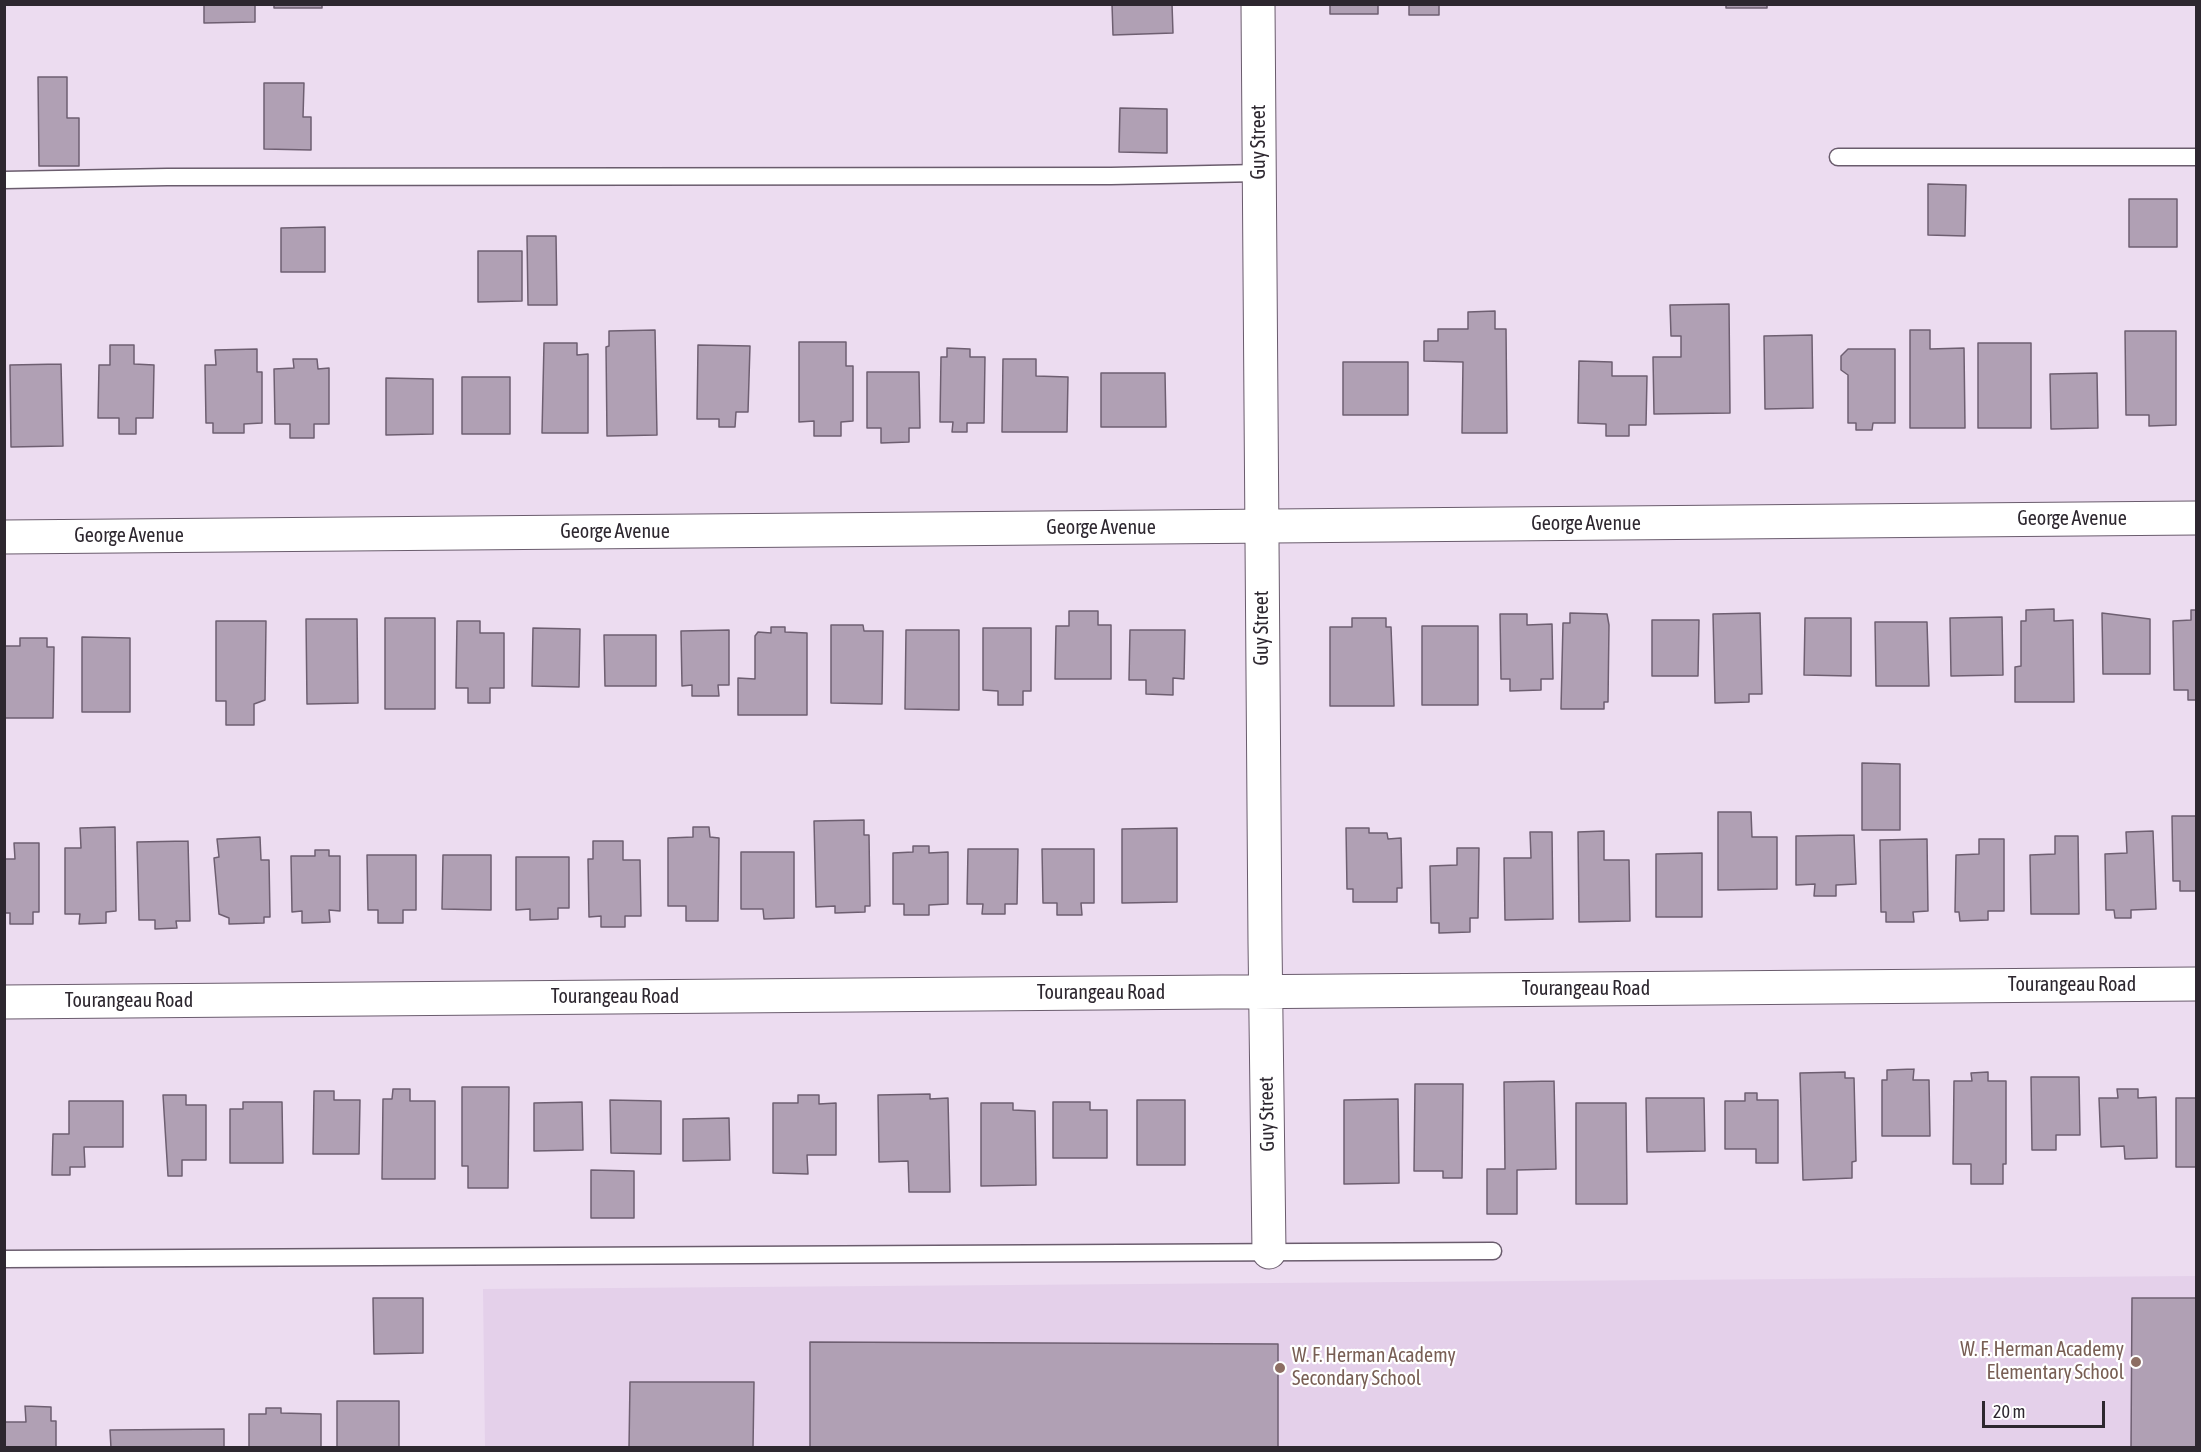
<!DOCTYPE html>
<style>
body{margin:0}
#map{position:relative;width:2201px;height:1452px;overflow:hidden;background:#ecdcf0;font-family:"Asap Condensed",sans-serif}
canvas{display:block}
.frame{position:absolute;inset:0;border:6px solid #2d272f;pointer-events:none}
.scale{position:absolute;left:1982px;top:1401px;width:123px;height:27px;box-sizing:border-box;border:3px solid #2d272f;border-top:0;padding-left:8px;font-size:18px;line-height:21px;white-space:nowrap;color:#2d272f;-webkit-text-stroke:4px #fff;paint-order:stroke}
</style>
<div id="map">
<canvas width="2201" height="1452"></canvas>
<div class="frame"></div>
<div class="scale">20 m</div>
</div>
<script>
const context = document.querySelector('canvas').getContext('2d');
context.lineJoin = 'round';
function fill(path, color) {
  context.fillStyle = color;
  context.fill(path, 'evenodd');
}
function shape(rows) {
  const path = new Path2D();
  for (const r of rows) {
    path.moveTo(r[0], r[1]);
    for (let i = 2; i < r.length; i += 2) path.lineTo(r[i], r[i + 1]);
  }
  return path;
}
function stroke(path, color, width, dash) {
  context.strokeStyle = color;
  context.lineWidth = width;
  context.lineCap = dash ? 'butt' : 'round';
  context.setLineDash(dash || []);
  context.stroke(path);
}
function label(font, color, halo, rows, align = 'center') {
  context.font = font + ' "Asap Condensed",sans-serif';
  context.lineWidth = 4.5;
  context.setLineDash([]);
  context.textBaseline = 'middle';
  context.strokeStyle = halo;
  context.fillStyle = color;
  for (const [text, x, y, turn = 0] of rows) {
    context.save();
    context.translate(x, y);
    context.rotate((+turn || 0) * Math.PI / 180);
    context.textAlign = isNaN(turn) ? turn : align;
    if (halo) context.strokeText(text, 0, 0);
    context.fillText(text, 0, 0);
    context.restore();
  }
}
fill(shape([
 [2196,1276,2196,1447,485,1447,483,1289]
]), '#e4d0ea');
const building = shape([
 [204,4,255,4,255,22,204,23,204,4],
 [274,4,322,4,322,8,274,8,274,4],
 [1112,4,1172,4,1173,33,1113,35,1112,4],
 [1330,4,1378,4,1378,14,1330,14,1330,4],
 [1409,4,1439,4,1439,15,1409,15,1409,4],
 [1726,4,1767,4,1767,8,1726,8,1726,4],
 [38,77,67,77,67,118,79,118,79,166,39,166,38,77],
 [264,83,304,83,303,117,311,117,311,150,264,149,264,83],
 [1120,108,1167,109,1167,153,1119,152,1120,108],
 [1928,184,1966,185,1965,236,1928,235,1928,184],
 [2129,199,2177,199,2177,247,2129,247,2129,199],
 [325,227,325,272,281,272,281,228,325,227],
 [527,236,556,236,557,305,528,305,527,236],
 [478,251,522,251,522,301,478,302,478,251],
 [1729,304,1730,413,1654,414,1653,357,1681,357,1681,336,1671,336,1670,305,1729,304],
 [1495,311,1495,329,1506,329,1507,433,1462,433,1463,362,1424,361,1424,341,1438,341,1438,329,1468,329,1468,312,1495,311],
 [655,330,657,435,607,436,606,347,609,346,609,331,655,330],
 [1910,330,1930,330,1930,349,1964,348,1965,428,1910,428,1910,330],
 [2125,331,2176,331,2176,425,2149,426,2149,415,2126,415,2125,331],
 [1812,335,1813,408,1765,409,1764,336,1812,335],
 [799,342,846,342,846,366,853,366,853,421,841,422,841,436,814,436,814,421,799,422,799,342],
 [544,343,577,343,577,355,588,354,588,433,542,433,544,343],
 [1978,343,2031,343,2031,428,1978,428,1978,343],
 [110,345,134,345,134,364,154,365,153,418,136,418,136,434,119,434,119,418,98,418,99,365,110,365,110,345],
 [698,345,750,346,748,412,736,412,735,427,719,427,719,419,697,419,698,345],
 [947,348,970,349,970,357,985,357,984,423,967,423,967,432,952,432,953,422,940,422,941,357,947,357,947,348],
 [257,349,257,372,262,372,262,423,244,424,244,433,213,433,213,423,206,423,205,365,216,365,215,350,257,349],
 [1848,349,1895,349,1895,423,1873,423,1872,430,1856,430,1856,423,1848,423,1848,375,1841,370,1841,356,1848,349],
 [293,359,317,359,318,369,329,368,329,424,314,424,314,438,290,438,290,424,275,424,274,369,294,368,293,359],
 [1003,359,1036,359,1036,376,1068,377,1067,432,1002,432,1003,359],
 [1579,361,1612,362,1612,376,1647,376,1646,425,1629,425,1629,436,1606,436,1606,424,1578,423,1579,361],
 [1343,362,1408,362,1408,415,1343,415,1343,362],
 [61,364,63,446,11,447,10,365,61,364],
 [867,372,919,372,920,428,909,428,909,442,881,443,881,428,867,428,867,372],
 [1101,373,1165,373,1166,427,1101,427,1101,373],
 [2097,373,2098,428,2051,429,2050,374,2097,373],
 [462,377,510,377,510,434,462,434,462,377],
 [386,378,433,379,433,434,386,435,386,378],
 [2054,609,2054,621,2073,620,2074,702,2015,702,2015,667,2021,666,2021,621,2026,621,2026,610,2054,609],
 [2191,610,2196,610,2196,700,2188,700,2188,690,2174,690,2173,621,2191,620,2191,610],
 [1069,611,1098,611,1098,625,1111,625,1111,679,1055,679,1056,626,1069,626,1069,611],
 [1570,613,1607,614,1609,625,1608,702,1604,702,1604,709,1561,709,1563,623,1570,623,1570,613],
 [1760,613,1762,694,1749,694,1749,702,1715,703,1713,614,1760,613],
 [2102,613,2150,619,2150,674,2103,674,2102,613],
 [1500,614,1527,614,1527,625,1552,624,1553,679,1541,679,1541,690,1510,691,1510,679,1501,679,1500,614],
 [2002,617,2003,675,1951,676,1950,618,2002,617],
 [385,618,435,618,435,709,385,709,385,618],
 [1352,618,1386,618,1386,627,1391,627,1394,706,1330,706,1330,627,1352,627,1352,618],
 [1805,618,1851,618,1851,676,1804,675,1805,618],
 [306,619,357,619,358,703,307,704,306,619],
 [1652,620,1699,620,1698,676,1652,676,1652,620],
 [216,621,266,621,265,700,254,704,254,725,226,725,226,701,216,701,216,621],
 [457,621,480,621,480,633,504,633,504,688,490,688,490,703,468,703,468,688,456,688,457,621],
 [1875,622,1927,622,1929,686,1876,686,1875,622],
 [831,625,863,625,864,631,883,631,882,704,831,703,831,625],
 [1422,626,1478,626,1478,705,1422,705,1422,626],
 [771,627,785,627,785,632,807,633,807,715,738,715,738,678,755,679,755,636,758,632,771,633,771,627],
 [533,628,580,629,579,687,532,686,533,628],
 [983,628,1031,628,1031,691,1023,691,1023,705,998,705,998,691,983,690,983,628],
 [729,630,729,685,718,685,719,696,692,696,692,685,682,686,681,631,729,630],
 [906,630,959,630,959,710,905,709,906,630],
 [1130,630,1185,630,1184,679,1173,678,1173,695,1146,694,1146,680,1129,680,1130,630],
 [604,635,656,635,656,686,605,686,604,635],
 [82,637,130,638,130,712,82,712,82,637],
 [20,638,47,638,47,647,54,647,53,718,4,718,5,646,20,646,20,638],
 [1862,763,1900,764,1900,830,1862,830,1862,763],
 [1718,812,1751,812,1752,837,1777,837,1777,889,1718,890,1718,812],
 [2172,816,2196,816,2196,891,2180,891,2180,881,2173,881,2172,816],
 [864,820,864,835,869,835,870,906,865,906,865,912,835,913,835,906,816,907,814,821,864,820],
 [115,827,116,911,106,912,106,923,79,924,80,914,65,914,65,848,81,848,80,828,115,827],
 [693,827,709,827,710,837,719,838,718,921,686,921,686,906,668,906,668,838,693,837,693,827],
 [1177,828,1177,902,1122,903,1122,829,1177,828],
 [1346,828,1369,828,1369,833,1387,833,1388,839,1401,838,1402,888,1397,888,1397,902,1353,902,1353,889,1347,889,1346,828],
 [1604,831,1604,860,1629,860,1630,921,1579,922,1578,832,1604,831],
 [2153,831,2156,909,2131,910,2131,918,2115,918,2114,910,2106,910,2105,854,2127,853,2126,832,2153,831],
 [1530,832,1552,832,1553,919,1505,920,1504,858,1531,858,1530,832],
 [1854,835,1856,884,1836,885,1836,896,1814,896,1815,884,1796,885,1796,836,1854,835],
 [2055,836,2078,836,2079,914,2031,914,2030,855,2055,854,2055,836],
 [260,837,261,860,269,860,270,917,264,917,264,923,229,924,229,918,219,914,214,858,219,857,217,839,260,837],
 [1927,839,1928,911,1913,912,1914,922,1886,922,1886,912,1881,912,1880,840,1927,839],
 [1979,839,2004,839,2004,911,1988,911,1988,920,1960,921,1959,912,1955,912,1956,855,1979,854,1979,839],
 [188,841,190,921,176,921,177,928,155,929,155,920,139,920,137,842,188,841],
 [593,841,623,841,623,860,640,860,641,916,625,916,625,927,601,927,601,916,589,917,588,859,593,859,593,841],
 [14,843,39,843,39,912,33,912,33,924,10,924,10,913,4,913,4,859,15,859,14,843],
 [913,846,929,846,929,853,948,852,948,904,929,905,929,915,904,915,904,904,893,904,893,853,913,852,913,846],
 [1457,848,1479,848,1478,918,1470,918,1470,932,1439,933,1439,923,1431,923,1430,866,1457,865,1457,848],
 [968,849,1018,849,1017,904,1005,904,1005,914,982,914,983,904,967,904,968,849],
 [1042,849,1094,849,1094,903,1081,903,1082,915,1057,915,1057,903,1043,903,1042,849],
 [315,850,329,850,329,856,340,856,340,911,329,910,330,922,302,923,302,911,292,912,291,856,315,856,315,850],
 [741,852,794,852,794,918,764,919,763,909,741,909,741,852],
 [1702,853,1702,917,1656,917,1656,854,1702,853],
 [367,855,416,855,416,910,403,910,403,923,378,923,378,910,368,910,367,855],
 [443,855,491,855,491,910,442,909,443,855],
 [516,857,569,857,569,908,558,908,558,919,530,920,530,909,516,910,516,857],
 [1914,1069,1913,1080,1929,1080,1930,1136,1882,1136,1882,1080,1887,1080,1887,1070,1914,1069],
 [1845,1072,1845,1078,1854,1078,1856,1161,1852,1162,1852,1178,1803,1180,1800,1073,1845,1072],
 [1988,1072,1988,1081,2006,1081,2006,1164,2003,1164,2003,1184,1971,1184,1971,1164,1953,1164,1954,1081,1972,1081,1971,1073,1988,1072],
 [2031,1077,2079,1077,2080,1135,2056,1135,2056,1150,2032,1150,2031,1077],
 [1554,1081,1556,1169,1517,1170,1517,1214,1487,1214,1487,1169,1505,1169,1504,1082,1554,1081],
 [1415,1084,1463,1084,1462,1178,1443,1178,1443,1171,1414,1171,1415,1084],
 [462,1087,509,1087,508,1188,468,1188,468,1166,462,1166,462,1087],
 [393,1089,410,1089,410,1101,435,1101,435,1179,382,1179,383,1099,392,1099,393,1089],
 [2117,1089,2138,1089,2138,1098,2156,1097,2157,1158,2125,1159,2124,1146,2101,1147,2099,1098,2118,1098,2117,1089],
 [314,1091,334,1091,334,1100,360,1100,359,1154,313,1154,314,1091],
 [2196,1091,2196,1167,2176,1167,2176,1098,2196,1098,2196,1091],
 [1745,1093,1757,1093,1757,1100,1778,1100,1778,1163,1756,1163,1756,1149,1725,1149,1725,1101,1745,1101,1745,1093],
 [930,1094,930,1099,948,1098,950,1192,909,1192,908,1161,879,1162,878,1095,930,1094],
 [163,1095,186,1095,186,1105,206,1105,206,1160,182,1160,182,1176,168,1176,163,1095],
 [798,1095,819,1095,819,1104,836,1103,836,1155,807,1155,808,1174,773,1173,773,1103,798,1103,798,1095],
 [1646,1098,1704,1098,1705,1151,1647,1152,1646,1098],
 [1398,1099,1399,1183,1344,1184,1344,1100,1398,1099],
 [610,1100,661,1101,661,1154,611,1153,610,1100],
 [1137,1100,1185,1100,1185,1165,1137,1165,1137,1100],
 [69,1101,123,1101,123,1147,84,1147,85,1167,70,1167,70,1175,52,1175,53,1134,69,1134,69,1101],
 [243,1102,282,1102,283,1163,230,1163,230,1109,243,1109,243,1102],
 [582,1102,583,1150,534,1151,534,1103,582,1102],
 [1053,1102,1090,1102,1090,1110,1107,1110,1107,1158,1053,1158,1053,1102],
 [981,1103,1013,1103,1013,1110,1035,1111,1036,1185,981,1186,981,1103],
 [1576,1103,1626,1103,1627,1204,1576,1204,1576,1103],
 [729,1118,730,1160,683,1161,683,1119,729,1118],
 [591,1170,634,1171,634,1218,591,1218,591,1170],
 [373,1298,423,1298,423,1353,374,1354,373,1298],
 [2132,1298,2196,1298,2196,1448,2131,1448,2132,1298],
 [810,1342,1278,1344,1278,1448,810,1448,810,1342],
 [630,1382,754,1382,753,1448,629,1448,630,1382],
 [337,1401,399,1401,399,1448,337,1448,337,1401],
 [25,1406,51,1407,51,1421,56,1421,56,1448,4,1448,4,1422,26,1422,25,1406],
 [266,1408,281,1408,281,1413,321,1414,321,1448,249,1448,249,1414,266,1414,266,1408],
 [224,1429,224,1448,111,1448,110,1430,224,1429]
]);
fill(building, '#b0a0b4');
stroke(building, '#6e5f71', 1.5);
const lane = shape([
 [1838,157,2196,157],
 [4,180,167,177,1111,176,1259,173],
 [4,1259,1493,1251]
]);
const street = shape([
 [1258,4,1265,942,1269,1252],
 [4,537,2196,518],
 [4,1002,2196,984]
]);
stroke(lane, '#6a5c6d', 19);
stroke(street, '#6a5c6d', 35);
stroke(lane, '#fff', 16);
stroke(street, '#fff', 33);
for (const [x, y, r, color] of [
 [2136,1362,6,"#8d6e63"],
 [1280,1368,6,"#8d6e63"]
]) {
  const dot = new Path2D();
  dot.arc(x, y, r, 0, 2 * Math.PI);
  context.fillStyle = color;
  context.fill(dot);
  stroke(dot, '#fff', 2);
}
label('20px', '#2d272f', '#fff', [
 ["Guy Street",1259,142,-90],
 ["George Avenue",2072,519],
 ["George Avenue",1586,524],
 ["George Avenue",1101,528],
 ["George Avenue",615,532],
 ["George Avenue",129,536],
 ["Guy Street",1262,628,-90],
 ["Tourangeau Road",2072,985],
 ["Tourangeau Road",1586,989],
 ["Tourangeau Road",1101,993],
 ["Tourangeau Road",615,997],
 ["Tourangeau Road",129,1001],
 ["Guy Street",1267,1114,-91]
]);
label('20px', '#785e54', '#fff', [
 ["W. F. Herman Academy",2124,1350],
 ["Elementary School",2124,1373],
 ["W. F. Herman Academy",1292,1356,"left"],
 ["Secondary School",1292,1379,"left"]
], 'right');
</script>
